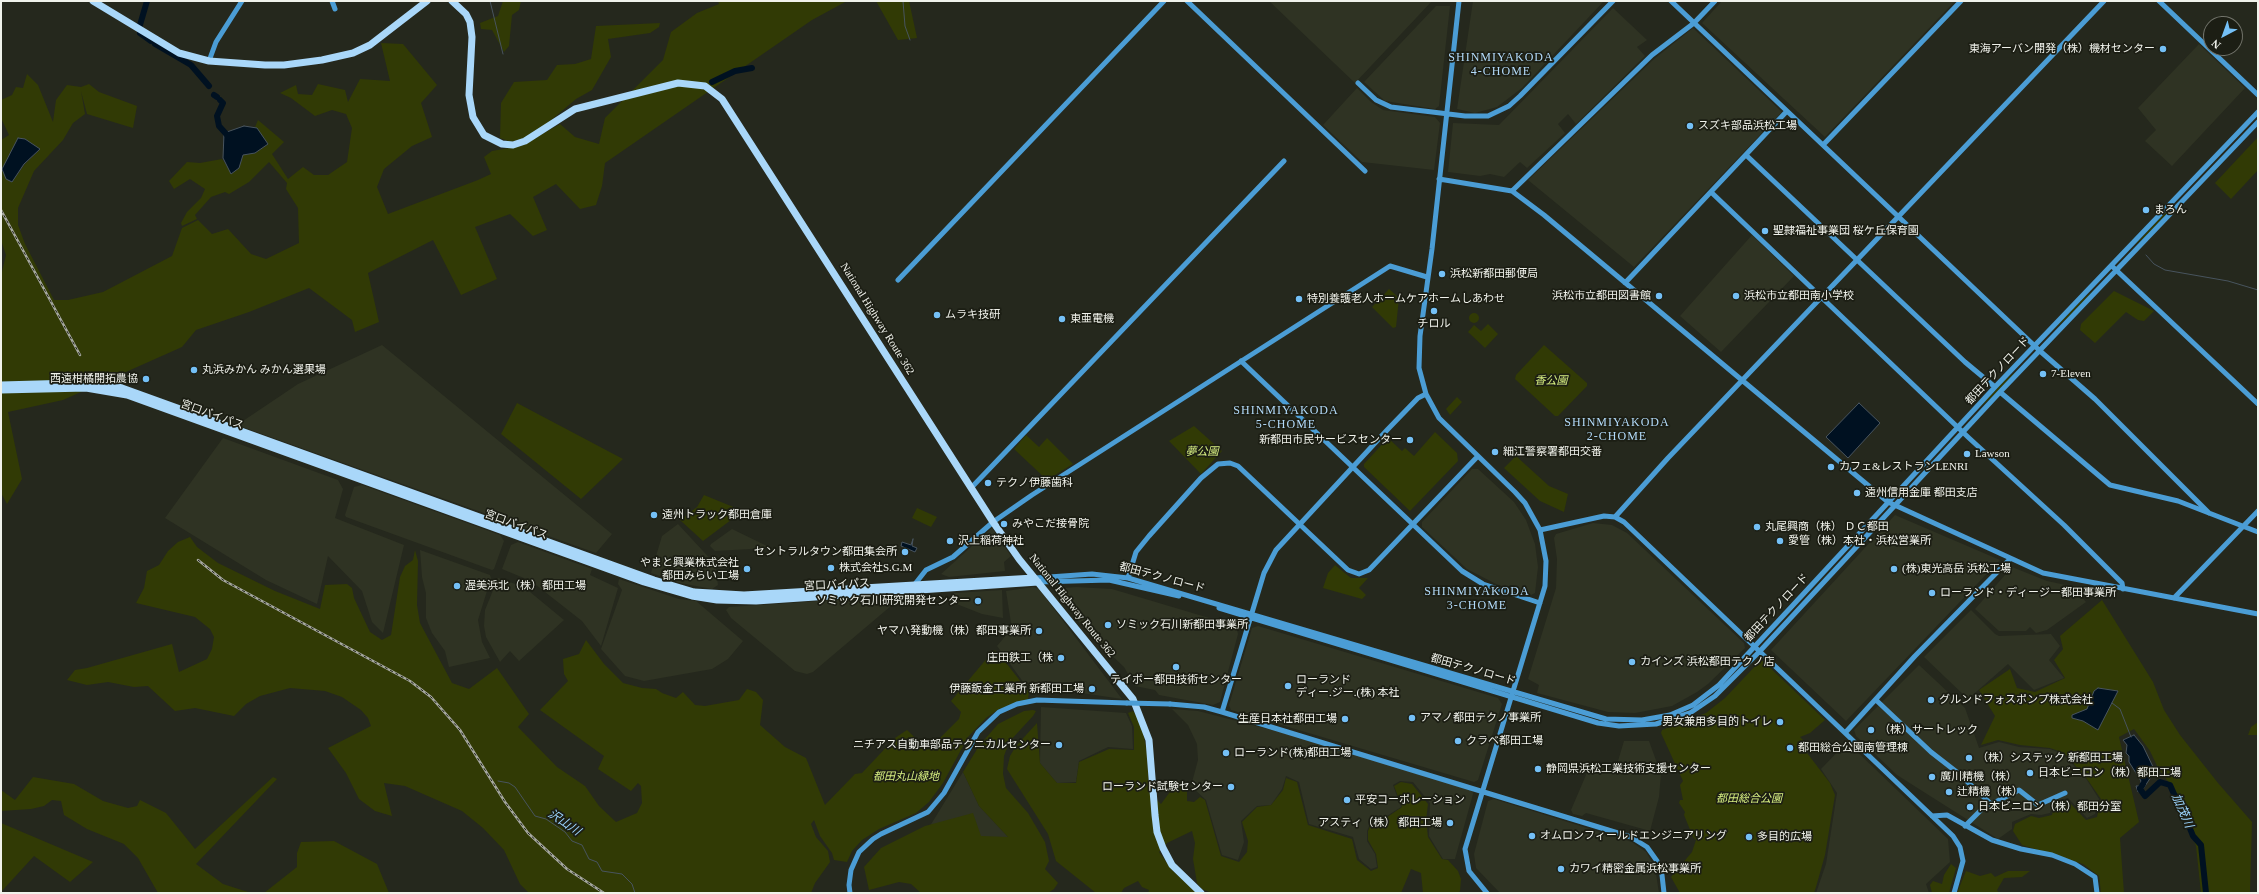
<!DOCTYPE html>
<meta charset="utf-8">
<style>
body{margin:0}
#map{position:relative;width:2259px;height:894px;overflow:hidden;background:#25281d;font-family:"Times New Roman",serif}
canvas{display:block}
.frame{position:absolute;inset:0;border:2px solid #f0f2eb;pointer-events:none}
.north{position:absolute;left:2203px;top:16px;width:40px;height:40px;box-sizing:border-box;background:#1c1e14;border:1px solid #71736a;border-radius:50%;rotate:221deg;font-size:11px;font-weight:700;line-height:16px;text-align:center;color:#f0f2eb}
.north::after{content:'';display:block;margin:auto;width:14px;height:18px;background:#74c0f6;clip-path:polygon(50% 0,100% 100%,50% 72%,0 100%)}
</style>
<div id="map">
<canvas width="2259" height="894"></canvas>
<div class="frame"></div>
<div class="north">N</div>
</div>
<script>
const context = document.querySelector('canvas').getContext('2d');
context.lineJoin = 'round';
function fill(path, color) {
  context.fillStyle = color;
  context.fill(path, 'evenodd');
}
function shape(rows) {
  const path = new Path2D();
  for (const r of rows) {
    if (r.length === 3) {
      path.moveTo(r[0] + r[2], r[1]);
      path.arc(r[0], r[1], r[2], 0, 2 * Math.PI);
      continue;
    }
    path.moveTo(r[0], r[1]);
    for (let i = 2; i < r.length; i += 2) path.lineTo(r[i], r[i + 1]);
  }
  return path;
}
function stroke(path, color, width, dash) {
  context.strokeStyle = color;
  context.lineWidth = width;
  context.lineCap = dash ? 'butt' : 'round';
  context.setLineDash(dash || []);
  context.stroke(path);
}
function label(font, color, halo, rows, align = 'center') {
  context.font = font + ' "Times New Roman","Noto Sans JP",serif';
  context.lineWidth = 3.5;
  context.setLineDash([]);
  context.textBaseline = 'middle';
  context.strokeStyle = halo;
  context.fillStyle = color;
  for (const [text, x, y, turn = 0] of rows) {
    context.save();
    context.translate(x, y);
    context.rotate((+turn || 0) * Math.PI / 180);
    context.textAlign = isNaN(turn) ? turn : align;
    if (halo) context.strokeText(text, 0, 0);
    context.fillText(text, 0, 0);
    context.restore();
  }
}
fill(shape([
 [1269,1,1432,1,1355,83],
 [1473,1,1604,1,1522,88,1497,107,1475,113,1457,109],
 [1722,1,1955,1,1825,137,1702,23],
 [1436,6,1450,6,1439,106,1435,109,1385,101,1364,82],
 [1613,8,1647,40,1637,47,1645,56,1576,124,1568,114,1558,124,1565,133,1527,168,1520,162,1504,177,1490,174,1480,176,1448,172,1453,123,1499,125],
 [1693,28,1782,112,1634,267,1528,180,1654,59],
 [2199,44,2245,88,2172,166,2145,141,2156,130,2138,108],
 [1357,88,1371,102,1383,110,1435,117,1440,123,1434,170,1362,162,1323,125],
 [1752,235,1794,276,1721,352,1680,316],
 [382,345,612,534,596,553,237,425,298,384],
 [223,438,338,480,343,489,335,518,404,545,383,633,372,622,362,591,328,556,317,604,266,580,165,518],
 [1472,469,1478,469,1514,502,1526,520,1535,544,1538,567,1535,593,1531,595,1496,584,1467,569,1422,527,1422,522],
 [362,485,500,535,504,541,494,569,492,570,346,517,345,515,354,487],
 [1895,515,2000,560,1846,721,1771,650],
 [1593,523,1612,525,1627,533,1744,643,1745,648,1708,684,1697,692,1672,706,1635,713,1608,712,1537,693,1539,685,1528,679,1556,588,1557,559,1554,538,1556,534],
 [678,524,715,564,718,585,712,589,680,583,651,573,662,536],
 [992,528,1011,556,1004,562,1005,571,949,577,941,574],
 [732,529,767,546,768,548,715,551,710,546,711,544],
 [518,542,592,569,590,575,618,588,601,646,582,621,531,581,502,569,511,545],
 [420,550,490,575,491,578,478,620,482,642,490,658,449,667,445,651,432,633,426,618,426,593,422,577],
 [2012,567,2047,581,2084,589,2079,594,2086,602,2047,630,2036,633,2030,627,2026,631,1999,631,1975,609],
 [498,578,524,587,564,620,519,661,510,651,500,662,486,637,484,626,485,610],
 [619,579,679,599,696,601,743,641,728,659,712,669,644,681,625,676,601,649,622,590,618,584],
 [1033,587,1039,589,1122,699,1075,692,1029,690,997,646,1008,633,1011,623,1006,591],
 [1076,587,1112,589,1236,626,1238,634,1220,702,1213,705,1159,695,1155,690,1135,686,1124,667,1087,632,1053,589],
 [1002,590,1003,618,982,614,954,603,954,593],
 [897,596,898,600,813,672,807,674,795,671,731,618,726,610,729,607],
 [1971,610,1995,634,1999,636,2051,634,2060,646,2049,660,2064,678,2034,690,2008,664,1968,699,1924,657],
 [1258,626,1498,698,1502,704,1478,780,1474,782,1231,710,1229,705,1252,628],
 [1919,665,1965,708,1979,748,1999,742,2019,747,2050,749,2063,754,2087,780,2099,799,2095,814,2087,818,2068,798,2053,802,2050,813,2041,815,2031,814,2012,822,2012,829,1998,839,1897,775,1856,736,1854,730],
 [1041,707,1126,713,1132,726,1133,749,1108,747,1079,761,1076,782,1057,783,1040,763],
 [1172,709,1198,711,1314,741,1472,789,1473,794,1455,859,1443,859,1429,836,1430,803,1413,782,1400,781,1393,785,1401,807,1379,821,1370,824,1367,831,1367,841,1375,854,1377,867,1371,869,1359,859,1353,837,1309,824,1299,782,1286,776,1282,789,1271,805,1257,806,1241,821,1244,842,1238,860,1222,855,1206,800,1191,786,1198,760,1197,744,1188,725],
 [1624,741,1649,741,1661,774,1659,797,1650,831,1586,813,1582,816,1573,814,1571,810,1589,768,1592,765,1615,771],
 [1847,742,1948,839,1950,862,1926,884,1929,893,1816,893,1826,864,1837,793,1821,769],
 [963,772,979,806,1008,837,981,837,930,826],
 [1494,799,1632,842,1646,852,1655,867,1659,893,1500,893,1476,868,1474,854,1488,801]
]), '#2f3323');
fill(shape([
 [503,1,521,1,519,10,512,15,509,46,504,52,492,30,481,29,480,23,498,16],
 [718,1,847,1,812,20,605,163,602,186,596,205,580,209,556,184,533,197,547,230,533,236,510,214,475,227,497,279,461,295,433,240,368,273,379,322,355,332,352,320,309,288,249,312,196,330,182,347,63,400,8,412,22,479,7,504,1,493,1,276,6,255,1,240,1,140,9,135,1,118,1,100,12,95,16,87,23,88,27,74,38,85,53,122,56,100,67,85,81,87,89,84,99,92,137,106,133,128,87,114,81,91,85,114,73,123,63,140,34,171,18,208,18,225,25,244,54,300,68,300,103,292,172,256,182,228,198,220,212,234,228,229,251,254,266,259,299,243,298,208,286,189,287,183,269,162,249,182,229,194,225,192,211,197,195,215,197,219,182,226,181,223,187,212,201,198,205,189,190,179,174,189,169,181,187,162,200,163,222,159,232,173,239,168,243,155,255,153,267,145,255,127,258,120,284,142,272,154,288,179,303,167,314,175,328,175,347,162,352,128,346,114,332,110,315,116,291,98,280,93,296,85,298,94,312,95,318,84,345,90,348,102,360,79,390,81,381,43,403,44,437,85,421,103,432,137,412,146,384,169,377,187,388,214,478,180,491,174,484,157,492,151,521,146,560,124,575,137,599,144,605,118,663,60,671,32,697,13,719,4],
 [25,139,40,149,25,164,12,182],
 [876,1,909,1,917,38,898,40],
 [660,23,659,27,650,33,608,39,611,57,592,90,576,99,543,127,526,138,511,142,500,138,501,103,514,82,547,80,557,65,575,64,591,59,596,26],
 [2258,137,2258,170,2231,199,2215,183],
 [2174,206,2146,236,2135,245,2160,218],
 [2096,288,2068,317,2051,332,2082,300],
 [1389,289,1399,298,1396,327,1393,328,1372,307],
 [2114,291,2154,311,2144,321,2138,320,2126,312,2095,343,2080,330,2081,324],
 [1474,318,5],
 [1488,324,1498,334,1485,348,1468,332,1474,325,1481,331],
 [1544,345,1587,383,1587,386,1558,416,1555,416,1515,379,1516,375],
 [2018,370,1993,396,1978,409,2005,380],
 [1457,397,1462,402,1450,415,1446,409],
 [517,403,623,459,581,499,501,434],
 [1194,426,1222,451,1201,474,1169,441],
 [1435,432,1457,453,1458,461,1410,511,1364,467,1364,464,1388,438,1402,451,1405,448,1414,456],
 [1026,435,1039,447,1047,438,1073,464,1047,480,1014,449],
 [1516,456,1549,486,1568,494,1564,512,1540,501,1504,468],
 [704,495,743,511,703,541,680,520,697,507],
 [917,508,937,517,931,527,912,518],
 [190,537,197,547,218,563,275,591,320,609,325,585,347,584,352,588,354,598,370,632,382,640,391,635,400,577,405,566,413,560,415,550,418,561,417,605,420,623,452,683,469,689,497,668,529,714,518,727,557,767,585,786,599,806,616,822,637,813,642,803,641,786,638,783,631,791,598,769,604,756,540,710,568,681,564,674,563,659,579,654,586,640,604,664,623,683,642,688,656,689,662,693,676,698,683,692,695,705,705,706,739,700,747,689,756,692,763,700,760,725,785,747,806,758,825,805,855,774,862,773,895,738,907,730,928,750,959,719,961,712,951,701,994,650,999,654,1029,692,1028,699,999,709,986,718,968,737,943,783,929,802,916,813,879,829,862,840,852,851,847,862,834,860,832,853,820,836,814,820,811,824,816,837,828,851,830,862,815,883,811,893,529,893,520,884,504,850,483,828,462,811,405,786,384,783,392,816,375,811,359,799,346,773,328,748,371,726,368,718,361,710,342,697,325,691,290,688,260,696,246,704,234,716,195,708,175,711,148,686,134,687,108,682,87,685,67,680,75,670,87,668,172,644,179,672,207,659,212,649,214,637,210,629,195,617,136,603,144,588,147,571,159,565,168,551,178,542],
 [1335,565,1351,578,1368,578,1359,588,1366,595,1362,599,1323,588,1328,573],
 [2102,600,2153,682,2164,710,2180,735,2218,783,2252,822,2250,893,2201,893,2196,846,2178,800,2170,784,2158,768,2150,751,2134,729,2119,737,2139,822,2120,838,2124,893,2101,893,2099,876,2083,864,2022,845,2013,831,2015,824,2031,816,2039,818,2052,815,2055,804,2067,800,2086,820,2097,817,2101,799,2087,779,2064,753,2050,748,2020,745,1998,740,1981,745,1995,716,1979,690,2010,669,2017,688,2035,692,2065,678,2054,660,2063,649,2060,636],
 [1760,661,1763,661,1825,720,1810,733,1800,737,1804,741,1804,749,1830,783,1835,795,1825,855,1816,887,1814,893,1680,893,1671,877,1692,852,1696,840,1693,837,1684,815,1685,812,1679,803,1680,800,1683,800,1680,785,1683,781,1661,733,1662,730,1706,713,1725,698],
 [1033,710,1036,711,1033,716,1009,742,1004,756,1003,774,1006,788,1028,813,1045,842,1049,861,1045,869,1058,883,1054,889,1048,893,921,893,911,884,899,882,869,890,864,867,881,848,925,826,973,813,981,836,1008,837,979,806,963,772,979,746,998,724,1024,711],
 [1133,711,1141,722,1147,753,1149,792,1161,804,1178,781,1187,790,1187,801,1194,802,1200,797,1205,800,1221,856,1239,862,1247,852,1248,841,1242,822,1257,807,1271,805,1283,790,1286,778,1297,782,1308,825,1352,839,1357,860,1371,871,1378,868,1376,854,1368,840,1368,831,1371,824,1380,822,1402,807,1394,786,1401,782,1412,784,1428,804,1426,820,1428,837,1442,859,1448,860,1458,871,1461,879,1460,891,1458,893,1423,893,1421,873,1411,869,1401,893,1212,893,1202,889,1197,883,1193,859,1195,843,1192,831,1167,843,1159,852,1172,870,1197,893,1148,893,1149,890,1142,887,1138,881,1124,888,1121,893,1096,893,1056,861,1048,834,1007,769,1010,756,1016,746,1037,723,1040,763,1057,783,1076,783,1079,762,1109,749,1134,750,1134,727,1128,713],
 [2258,722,2258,735,2248,735,2251,727],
 [33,777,74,784,103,801,128,808,137,806,140,800,166,813,195,849,273,777,277,779,196,864,223,884,251,893,158,893,138,858,124,844,87,829,64,815,61,801,52,800,44,806,31,809,1,811,1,790,15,800],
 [1,823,93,862,70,882,34,856,1,892],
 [334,841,377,864,389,893,264,893,297,867,297,853,301,842],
 [1951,864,1956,868,1949,893,1932,893,1930,885,1933,881,1942,884,1944,875],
 [1966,871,1980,876,1991,873,1995,877,2008,871,2030,871,2022,877,2004,878,1997,890,1999,893,1957,893]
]), '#313a05');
const water = shape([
 [244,126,257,128,268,144,255,153,243,155,239,168,231,174,223,158,224,133,244,126],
 [18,138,25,139,40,149,24,164,12,182,6,179,2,169,18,138],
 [1859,403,1880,423,1848,458,1826,437,1859,403],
 [913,539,912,546,917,548,915,552,901,546,902,542,911,545,913,539],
 [2098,688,2118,691,2098,730,2083,721,2072,718,2072,715,2087,709,2094,691,2098,688],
 [2134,735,2143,746,2155,771,2143,789,2138,792,2136,786,2140,786,2141,781,2129,762,2129,756,2126,753,2127,745,2123,740,2134,735]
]);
fill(water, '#001121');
stroke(water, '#48545e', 1);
stroke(shape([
 [490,1,503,54],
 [903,1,905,26,910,40],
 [2146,255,2154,264,2165,270,2228,281,2258,290],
 [2112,703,2120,709,2131,737],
 [498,781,509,783,515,787,535,816,546,819,565,832,572,841,582,845,589,859,597,862,602,871,622,874,632,884,635,893]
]), '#48545e', 1);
stroke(shape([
 [140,25,147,1],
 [140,33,151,41],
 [155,44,191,65,209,86],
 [712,82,735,71,752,68],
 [214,95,217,97],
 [220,100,223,103,217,116,219,126,228,136],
 [2143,784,2140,789,2145,796,2160,782,2170,785,2174,794,2179,801,2193,836,2201,845,2206,893]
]), '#001121', 6);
stroke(shape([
 [332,1,335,9],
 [1187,1,1365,171],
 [1459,1,1432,249,1420,336,1419,368,1426,394,1439,418,1515,492,1525,503,1540,530],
 [1671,1,2040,351,2095,399,2209,513],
 [2159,1,2258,95],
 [209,61,216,42,242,1],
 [1358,83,1376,100,1391,107,1465,116,1488,116,1509,106,1520,96,1613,1],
 [1823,145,1961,1],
 [1746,155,1965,362,1995,387],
 [1439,179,1512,191,1652,55,1694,23,1715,1],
 [1512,191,1544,215,1888,502,2043,573,2258,614],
 [1711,192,1969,438,2064,525,2122,583,2123,589],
 [2114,268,2258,404],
 [898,280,1164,1],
 [1625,283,1787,111],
 [1241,361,1462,571,1483,584,1540,603],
 [2000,392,2110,485,2178,501,2258,532],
 [971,488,1284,161],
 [1615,517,1668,458,2104,1],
 [1035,578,1092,574,1128,578,1606,719,1642,720,1670,715,1693,705,1719,685,1995,387,2258,112],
 [1128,578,1136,552,1149,536,1201,478,1218,464,1230,463,1238,466,1348,570,1359,574,1369,570,1478,456],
 [1038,582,1109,580,1179,596],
 [915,584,926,570,953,557,993,522,1032,495,1390,266,1427,277],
 [2174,598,2258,511],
 [1219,608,1598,723,1619,726,1656,724,1690,713,1715,696,1760,651,2000,392,2258,122],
 [1876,700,1931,752,1958,773,1991,804],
 [1170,704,1204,707,1222,712,1631,837,1647,847,1657,861,1662,875,1664,893],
 [1222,712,1264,573,1276,550,1388,429,1418,398,1426,394],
 [1845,733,1915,656,2010,559],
 [1932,816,1947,815,1992,840,2021,849,2052,855,2075,864,2095,877,2097,893],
 [1965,826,1982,809,2019,790,2038,805,2065,793],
 [850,893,849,885,851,870,859,852,873,839,881,834,928,812,944,793,978,732,999,712,1017,704,1037,700,1127,703],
 [1487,893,1469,871,1465,849,1545,586,1546,561,1540,530,1604,516,1615,517,1624,522,1953,836,1960,847,1963,861,1954,893]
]), '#4b9dd5', 5);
stroke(shape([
 [93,1,179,53,209,61,265,65,284,65,322,60,353,53,370,45,427,1],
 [452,1,466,14,470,22,472,37,469,95,473,117,484,135,502,144,513,145,525,141,575,109,678,83,705,86,722,99,993,522,1019,559,1133,699,1149,740,1155,815,1157,832,1163,848,1172,865,1201,893],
 [1,385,74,383,104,384,122,388,654,580,694,592,744,595,1034,578],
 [1,390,86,388,127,395,644,582,692,596,717,600,756,601,1038,582]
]), '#a9d7f9', 7);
const rail = shape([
 [1,210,80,355],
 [198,560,223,580,410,681,431,697,460,730,505,802,528,833,567,869,604,893]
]);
stroke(rail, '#a7a9a1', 2.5);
stroke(rail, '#1c1e14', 1, [3]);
stroke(shape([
 [1127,703,1170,704]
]), '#4b9dd5', 5);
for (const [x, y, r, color] of [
 [2163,49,4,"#74c0f6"],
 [1690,126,4,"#74c0f6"],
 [2146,210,4,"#74c0f6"],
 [1765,231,4,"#74c0f6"],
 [1442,274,4,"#74c0f6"],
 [1659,296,4,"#74c0f6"],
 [1736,296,4,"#74c0f6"],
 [1299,299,4,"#74c0f6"],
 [1434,311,4,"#74c0f6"],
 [937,315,4,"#74c0f6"],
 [1062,319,4,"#74c0f6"],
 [194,370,4,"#74c0f6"],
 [2043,374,4,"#74c0f6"],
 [146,379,4,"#74c0f6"],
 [1410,440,4,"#74c0f6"],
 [1495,452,4,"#74c0f6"],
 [1967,454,4,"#74c0f6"],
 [1831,467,4,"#74c0f6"],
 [988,483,4,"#74c0f6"],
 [1857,493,4,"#74c0f6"],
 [654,515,4,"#74c0f6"],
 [1004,524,4,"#74c0f6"],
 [1757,527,4,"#74c0f6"],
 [950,541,4,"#74c0f6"],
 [1780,541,4,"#74c0f6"],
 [905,552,4,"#74c0f6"],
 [831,568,4,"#74c0f6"],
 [747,569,4,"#74c0f6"],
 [1894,569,4,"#74c0f6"],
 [457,586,4,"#74c0f6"],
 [1932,593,4,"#74c0f6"],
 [978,601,4,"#74c0f6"],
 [1108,625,4,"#74c0f6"],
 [1039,631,4,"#74c0f6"],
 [1061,658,4,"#74c0f6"],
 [1632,662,4,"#74c0f6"],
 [1176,667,4,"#74c0f6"],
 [1288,686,4,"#74c0f6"],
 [1092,689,4,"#74c0f6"],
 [1931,700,4,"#74c0f6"],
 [1412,718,4,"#74c0f6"],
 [1345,719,4,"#74c0f6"],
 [1780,722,4,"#74c0f6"],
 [1871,730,4,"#74c0f6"],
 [1458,741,4,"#74c0f6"],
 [1059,745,4,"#74c0f6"],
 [1790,748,4,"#74c0f6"],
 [1226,753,4,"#74c0f6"],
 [1969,758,4,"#74c0f6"],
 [1538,769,4,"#74c0f6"],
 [2030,773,4,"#74c0f6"],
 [1932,777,4,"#74c0f6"],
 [1231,787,4,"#74c0f6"],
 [1949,792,4,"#74c0f6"],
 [1347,800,4,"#74c0f6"],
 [1970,807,4,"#74c0f6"],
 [1450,823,4,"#74c0f6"],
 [1532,836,4,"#74c0f6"],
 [1749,837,4,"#74c0f6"],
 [1561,869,4,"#74c0f6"]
]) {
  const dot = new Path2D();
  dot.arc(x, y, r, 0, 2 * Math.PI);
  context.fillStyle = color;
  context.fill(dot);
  stroke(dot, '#1c1e14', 1.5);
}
label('11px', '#f0f2eb', '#1c1e14', [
 ["東海アーバン開発（株）機材センター",2155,49,"right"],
 ["スズキ部品浜松工場",1698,126],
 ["まろん",2154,210],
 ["聖隷福祉事業団 桜ケ丘保育園",1773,231],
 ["浜松新都田郵便局",1450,274],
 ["浜松市立都田図書館",1651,296,"right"],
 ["浜松市立都田南小学校",1744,296],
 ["特別養護老人ホームケアホームしあわせ",1307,299],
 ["ムラキ技研",945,315],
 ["東亜電機",1070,319],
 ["チロル",1434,324,"center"],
 ["丸浜みかん みかん選果場",202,370],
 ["7-Eleven",2051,374],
 ["西遠柑橘開拓農協",138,379,"right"],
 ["新都田市民サービスセンター",1402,440,"right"],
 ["細江警察署都田交番",1503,452],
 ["Lawson",1975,454],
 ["カフェ&レストランLENRI",1839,467],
 ["テクノ伊藤歯科",996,483],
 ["遠州信用金庫 都田支店",1865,493],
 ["遠州トラック都田倉庫",662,515],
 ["みやこだ接骨院",1012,524],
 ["丸尾興商（株） ＤＣ都田",1765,527],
 ["沢上稲荷神社",958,541],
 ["愛管（株）本社・浜松営業所",1788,541],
 ["セントラルタウン都田集会所",897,552,"right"],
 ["やまと興業株式会社",739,563,"right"],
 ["都田みらい工場",739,576,"right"],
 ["株式会社S.G.M",839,568],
 ["(株)東光高岳 浜松工場",1902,569],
 ["渥美浜北（株）都田工場",465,586],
 ["ローランド・ディージー都田事業所",1940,593],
 ["ソミック石川研究開発センター",970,601,"right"],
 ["ソミック石川新都田事業所",1116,625],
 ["ヤマハ発動機（株）都田事業所",1031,631,"right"],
 ["庄田鉄工（株",1053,658,"right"],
 ["カインズ 浜松都田テクノ店",1640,662],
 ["テイボー都田技術センター",1176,680,"center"],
 ["ローランド",1296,680],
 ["ディー.ジー.(株) 本社",1296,693],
 ["伊藤鈑金工業所 新都田工場",1084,689,"right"],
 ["グルンドフォスポンプ株式会社",1939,700],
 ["アマノ都田テクノ事業所",1420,718],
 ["生産日本社都田工場",1337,719,"right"],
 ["男女兼用多目的トイレ",1772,722,"right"],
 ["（株）サートレック",1879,730],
 ["クラベ都田工場",1466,741],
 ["ニチアス自動車部品テクニカルセンター",1051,745,"right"],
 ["都田総合公園南管理棟",1798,748],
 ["ローランド(株)都田工場",1234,753],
 ["（株）システック 新都田工場",1977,758],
 ["静岡県浜松工業技術支援センター",1546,769],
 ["日本ビニロン（株）都田工場",2038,773],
 ["廣川精機（株）",1940,777],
 ["ローランド試験センター",1223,787,"right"],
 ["辻精機（株）",1957,792],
 ["平安コーポレーション",1355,800],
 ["日本ビニロン（株）都田分室",1978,807],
 ["アスティ（株） 都田工場",1442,823,"right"],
 ["オムロンフィールドエンジニアリング",1540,836],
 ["多目的広場",1757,837],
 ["カワイ精密金属浜松事業所",1569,869]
], 'left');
label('11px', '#f0f2eb', '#1c1e14', [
 ["National Highway Route 362",877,319,58],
 ["都田テクノロード",1998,371,-47],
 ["宮口バイパス",212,415,20],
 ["宮口バイパス",516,525,20],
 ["都田テクノロード",1162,578,15],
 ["宮口バイパス",837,585,-3],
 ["National Highway Route 362",1072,606,51],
 ["都田テクノロード",1777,608,-47],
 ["都田テクノロード",1473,670,16]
]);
label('italic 11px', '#d6ee80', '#1c1e14', [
 ["香公園",1551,381],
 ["夢公園",1202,452],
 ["都田丸山緑地",906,777],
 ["都田総合公園",1749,799]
]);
context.letterSpacing = '1px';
label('12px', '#b3dbfa', '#1c1e14', [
 ["SHINMIYAKODA",1501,58],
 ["4-CHOME",1501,72],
 ["SHINMIYAKODA",1286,411],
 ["5-CHOME",1286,425],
 ["SHINMIYAKODA",1617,423],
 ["2-CHOME",1617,437],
 ["SHINMIYAKODA",1477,592],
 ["3-CHOME",1477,606]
]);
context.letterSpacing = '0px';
label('italic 12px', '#9cd5ff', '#1c1e14', [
 ["加茂川",2182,811,66],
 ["沢山川",564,823,34]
]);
</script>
